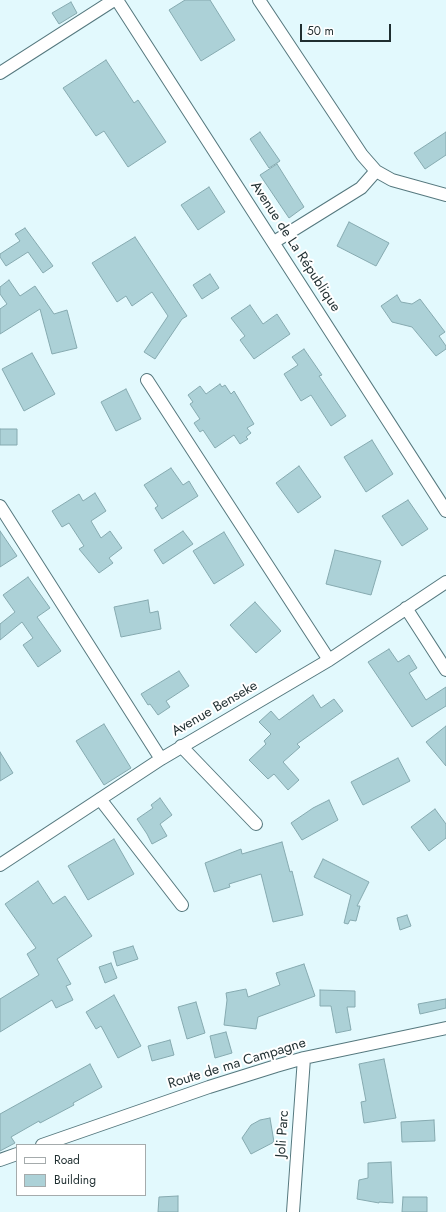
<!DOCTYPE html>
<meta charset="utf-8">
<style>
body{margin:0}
#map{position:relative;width:446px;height:1212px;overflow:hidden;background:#e2f9fd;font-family:Jost,sans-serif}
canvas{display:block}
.legend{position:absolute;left:16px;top:1144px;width:130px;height:52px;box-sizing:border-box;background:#fff;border:1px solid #a5abac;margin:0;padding:5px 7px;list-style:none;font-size:12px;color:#1f2e30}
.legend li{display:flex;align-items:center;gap:8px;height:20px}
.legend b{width:20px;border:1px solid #a5abac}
.scale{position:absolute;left:300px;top:24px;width:91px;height:18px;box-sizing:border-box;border:2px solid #1f2e30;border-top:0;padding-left:5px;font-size:12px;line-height:14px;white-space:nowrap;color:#1f2e30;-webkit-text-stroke:3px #fff;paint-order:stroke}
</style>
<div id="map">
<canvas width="446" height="1212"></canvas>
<ul class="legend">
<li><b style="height:5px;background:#fff"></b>Road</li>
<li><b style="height:11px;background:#acd1d7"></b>Building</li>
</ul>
<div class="scale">50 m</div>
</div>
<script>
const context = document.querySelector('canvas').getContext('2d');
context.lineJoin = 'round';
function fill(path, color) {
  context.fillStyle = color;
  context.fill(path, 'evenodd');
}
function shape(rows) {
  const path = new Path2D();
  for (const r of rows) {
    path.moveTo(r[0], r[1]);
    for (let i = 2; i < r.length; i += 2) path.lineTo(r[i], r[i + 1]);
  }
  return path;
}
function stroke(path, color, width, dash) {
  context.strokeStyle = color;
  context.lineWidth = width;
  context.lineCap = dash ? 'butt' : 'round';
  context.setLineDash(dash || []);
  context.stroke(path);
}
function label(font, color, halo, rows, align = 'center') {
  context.font = font + ' Jost,sans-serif';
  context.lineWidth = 4;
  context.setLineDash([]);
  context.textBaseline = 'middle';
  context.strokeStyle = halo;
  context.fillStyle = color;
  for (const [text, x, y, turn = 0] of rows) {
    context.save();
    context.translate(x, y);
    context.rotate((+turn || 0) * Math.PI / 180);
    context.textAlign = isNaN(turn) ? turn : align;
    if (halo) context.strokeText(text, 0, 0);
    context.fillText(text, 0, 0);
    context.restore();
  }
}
const building = shape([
 [185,0,210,0,235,40,201,61,169,10,185,0],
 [71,2,77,13,59,24,52,13,71,2],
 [106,60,134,103,138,100,166,142,128,167,104,131,96,136,63,88,106,60],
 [260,132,280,161,269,168,250,139,260,132],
 [446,132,446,155,425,169,414,153,446,132],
 [277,164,304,207,289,218,260,175,277,164],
 [209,187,225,212,198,230,181,205,209,187],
 [349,222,389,243,376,266,337,246,349,222],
 [25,228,53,266,43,273,28,252,6,266,0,257,0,254,20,241,15,234,25,228],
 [135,237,187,316,182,319,155,359,144,352,168,316,152,292,132,306,126,296,117,302,92,263,135,237],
 [210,274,219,288,202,299,193,285,210,274],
 [9,280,20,296,35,286,54,314,67,310,77,348,52,354,40,309,0,334,0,309,7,304,0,294,0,287,9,280],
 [397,295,401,302,412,304,420,299,445,332,439,336,446,346,446,349,436,356,412,327,392,322,381,306,397,295],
 [250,305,263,324,277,314,290,334,254,359,240,340,245,336,231,318,250,305],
 [304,349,322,375,319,376,346,416,331,426,311,395,301,401,284,374,298,365,292,357,304,349],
 [32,353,55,394,24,411,2,369,32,353],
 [220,384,222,387,225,385,231,394,234,391,254,424,247,428,251,433,246,437,248,439,240,444,234,435,215,448,203,430,200,432,194,423,200,419,190,404,193,402,188,395,200,386,206,394,220,384],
 [126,389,141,419,116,431,101,402,126,389],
 [0,429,17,429,17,445,0,445,0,429],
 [372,440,393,474,366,492,344,457,372,440],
 [299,466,321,497,298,513,276,483,299,466],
 [171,468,183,485,189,481,198,496,162,519,155,508,158,506,144,485,171,468],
 [95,493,106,511,91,521,101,538,110,531,122,548,109,558,113,563,99,573,79,549,84,546,69,523,62,527,52,511,79,494,83,501,95,493],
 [408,500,428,529,402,546,382,516,408,500],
 [0,531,17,556,0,567,0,531],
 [183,531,193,544,163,564,154,550,183,531],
 [224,532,244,565,214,584,193,551,224,532],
 [335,550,381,561,371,595,326,584,335,550],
 [28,577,50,608,37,617,61,651,38,667,23,645,33,638,22,622,0,640,0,624,15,612,3,595,28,577],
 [148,600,150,613,158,611,161,629,121,637,114,607,148,600],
 [255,602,281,631,256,653,230,625,255,602],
 [389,649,398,662,409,655,417,668,409,673,426,700,446,687,446,706,412,727,368,662,389,649],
 [179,671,189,686,166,701,170,707,158,715,150,704,148,705,141,694,179,671],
 [313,695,321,708,334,699,343,711,297,744,300,747,283,762,299,780,288,790,274,774,268,779,249,760,266,744,264,741,271,734,259,722,271,711,279,720,313,695],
 [104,724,131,768,104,785,76,741,104,724],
 [446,726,446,766,426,742,446,726],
 [0,752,13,773,0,781,0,752],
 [398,758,410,781,363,805,351,782,398,758],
 [160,798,172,815,160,824,167,836,152,844,147,834,137,819,153,808,151,805,160,798],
 [329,800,338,820,302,840,291,823,313,808,329,800],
 [435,809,446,824,446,838,429,851,411,827,435,809],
 [114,839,134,874,88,900,68,866,114,839],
 [282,842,290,872,292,871,303,915,273,922,261,874,229,884,230,887,214,892,205,863,241,849,242,854,282,842],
 [323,859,369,882,357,906,360,906,356,921,350,920,348,924,344,923,351,895,314,877,323,859],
 [38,881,53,904,65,896,92,936,57,959,71,984,66,986,73,1000,56,1008,52,1000,0,1032,0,999,39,975,27,954,36,948,5,904,38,881],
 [407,915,411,926,400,930,397,918,407,915],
 [133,946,138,959,117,966,113,952,133,946],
 [111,963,117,978,105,983,99,967,111,963],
 [304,964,315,996,258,1017,256,1029,224,1025,227,1000,226,993,246,989,248,997,280,985,276,973,304,964],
 [320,990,355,991,355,1007,347,1007,351,1030,336,1033,331,1006,320,1006,320,990],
 [114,995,141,1046,118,1058,101,1026,96,1029,86,1012,114,995],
 [446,999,446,1008,420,1014,418,1004,446,999],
 [196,1002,205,1033,187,1039,178,1007,196,1002],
 [226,1032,232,1053,215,1058,210,1036,226,1032],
 [170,1040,174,1055,152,1061,148,1046,170,1040],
 [384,1059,396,1118,364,1123,361,1102,366,1101,359,1064,384,1059],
 [90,1064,102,1087,73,1103,74,1105,40,1123,39,1121,11,1137,15,1143,0,1151,0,1114,90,1064],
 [270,1118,274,1142,251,1154,242,1138,251,1125,260,1120,270,1118],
 [434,1120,435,1141,402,1142,401,1122,434,1120],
 [391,1162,393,1203,379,1202,379,1203,357,1199,359,1180,368,1178,368,1163,391,1162],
 [178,1196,178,1212,158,1212,159,1197,178,1196],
 [403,1197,427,1197,427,1212,402,1212,403,1197]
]);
fill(building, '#acd1d7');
stroke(building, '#86aab0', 1);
const minor = shape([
 [117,0,446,511],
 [259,0,362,155,376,171,392,180,446,195],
 [0,73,114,0],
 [274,242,361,188,376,171],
 [147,380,329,660],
 [0,506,161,759],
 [406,608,446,670],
 [181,746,256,824],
 [100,799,182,905],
 [0,865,161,759,329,660,446,582],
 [42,1145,209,1087,276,1066,304,1058,446,1028],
 [0,1160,17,1154],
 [293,1212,304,1058]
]);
stroke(minor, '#55787e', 14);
stroke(minor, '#fff', 12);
label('14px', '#1f2e30', '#fff', [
 ["Avenue de La République",295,247,57],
 ["Avenue Benseke",215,709,-30],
 ["Route de ma Campagne",237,1064,-17],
 ["Joli Parc",283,1134,-86]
]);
</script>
